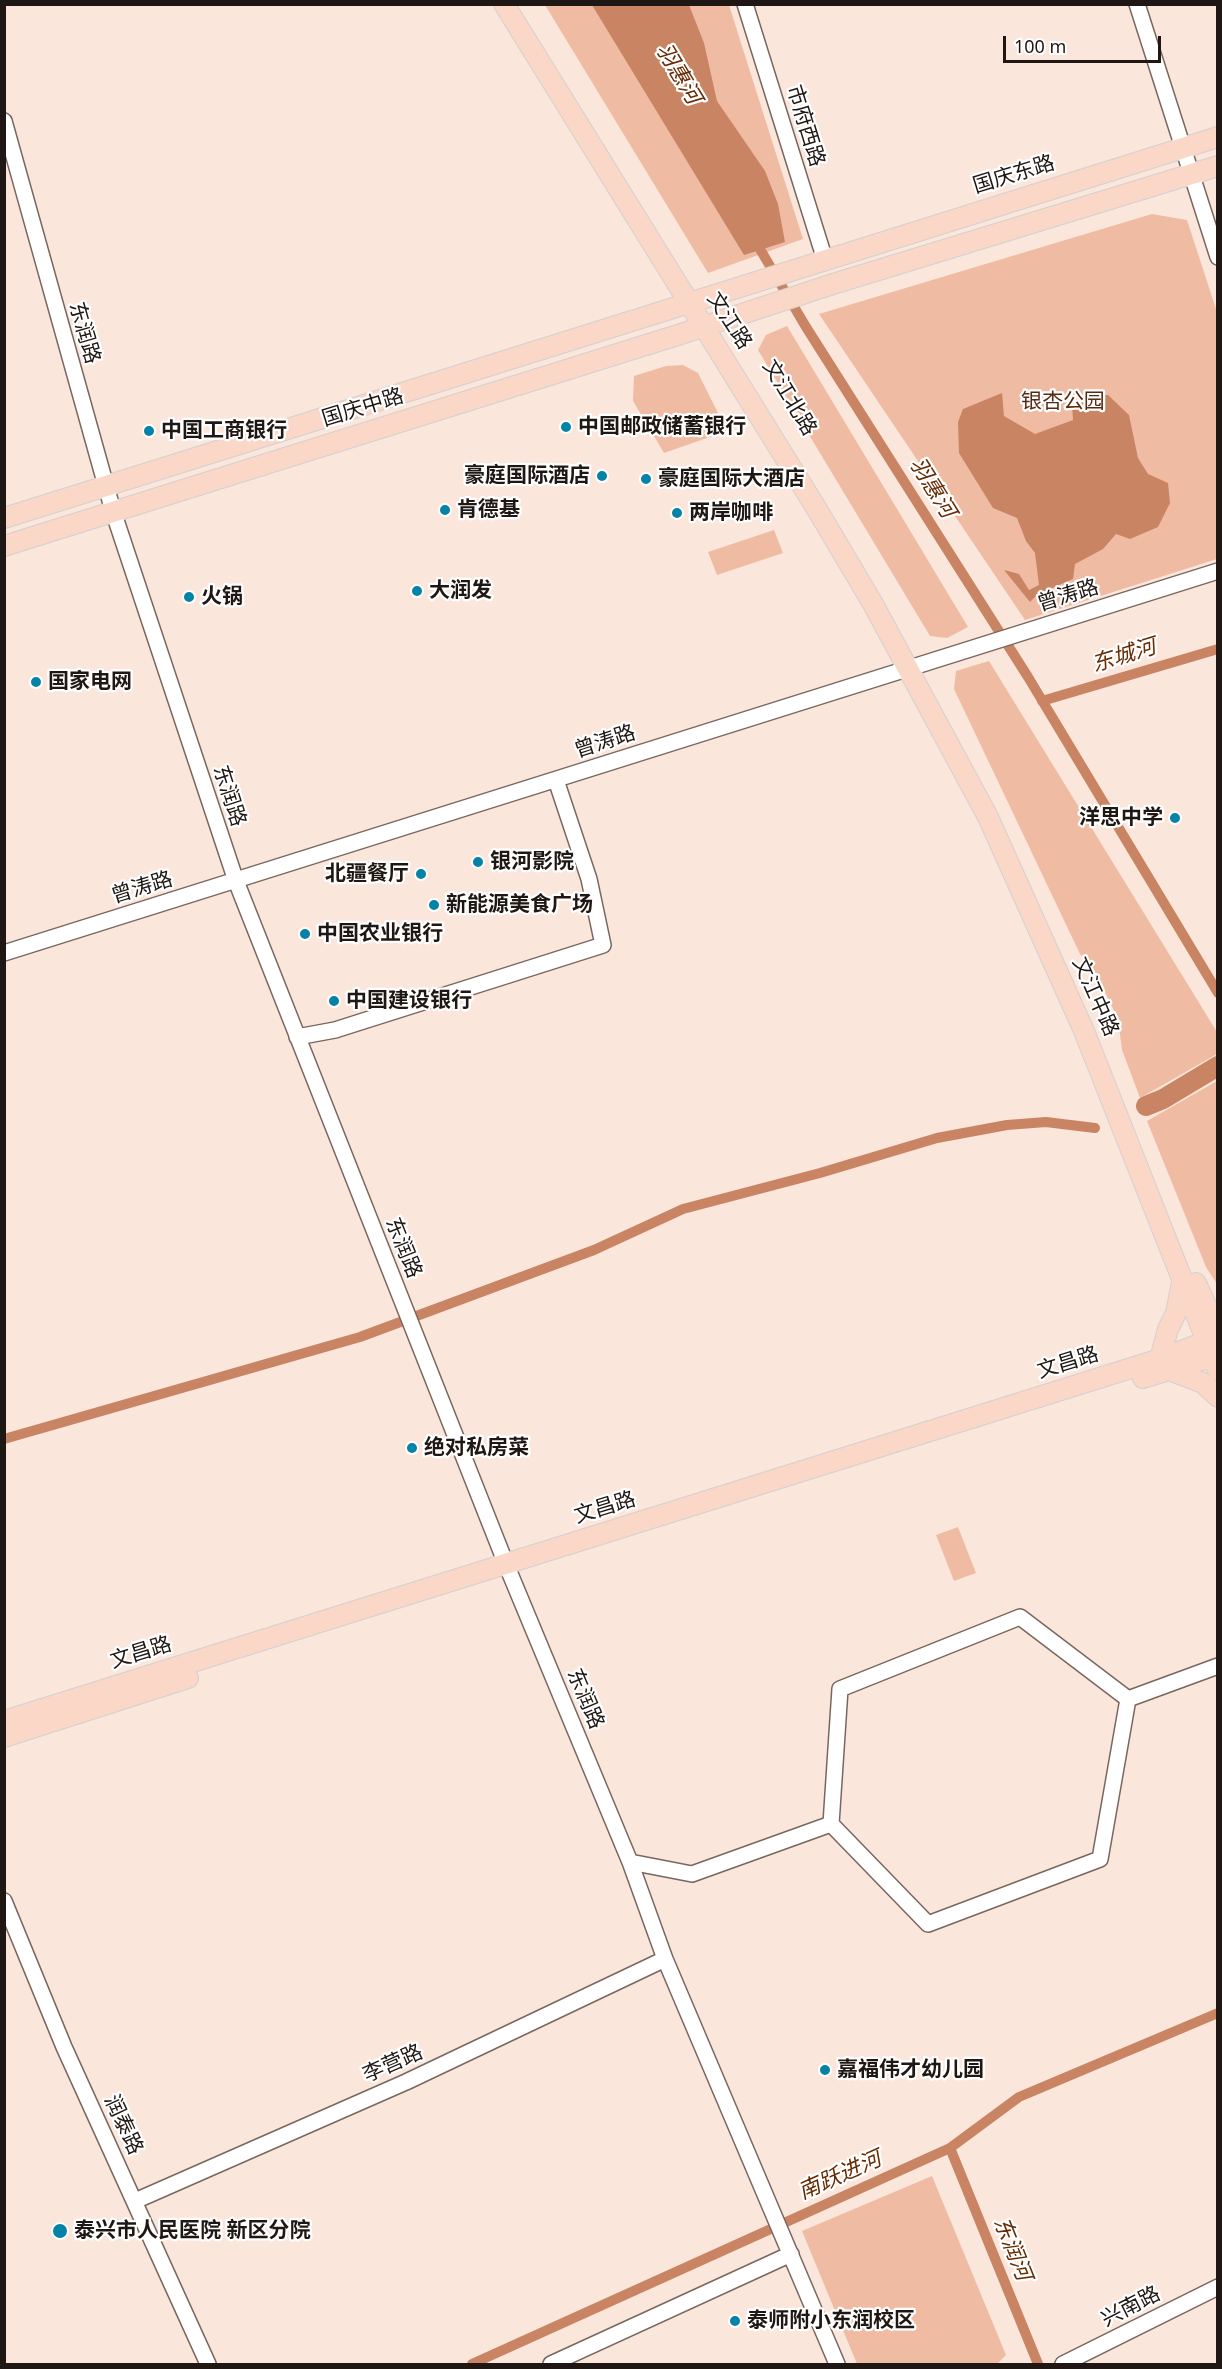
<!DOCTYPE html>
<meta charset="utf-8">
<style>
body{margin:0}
#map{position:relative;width:1222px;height:2369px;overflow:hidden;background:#fbe6dc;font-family:"Noto Sans",sans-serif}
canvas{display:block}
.frame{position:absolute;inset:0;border:6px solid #1e1713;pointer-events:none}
.scale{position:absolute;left:1003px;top:36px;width:158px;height:27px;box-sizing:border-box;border:3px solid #1e1713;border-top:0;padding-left:8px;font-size:18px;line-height:21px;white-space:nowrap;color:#1e1713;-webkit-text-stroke:4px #fff;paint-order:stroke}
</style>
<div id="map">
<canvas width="1222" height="2369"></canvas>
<div class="frame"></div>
<div class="scale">100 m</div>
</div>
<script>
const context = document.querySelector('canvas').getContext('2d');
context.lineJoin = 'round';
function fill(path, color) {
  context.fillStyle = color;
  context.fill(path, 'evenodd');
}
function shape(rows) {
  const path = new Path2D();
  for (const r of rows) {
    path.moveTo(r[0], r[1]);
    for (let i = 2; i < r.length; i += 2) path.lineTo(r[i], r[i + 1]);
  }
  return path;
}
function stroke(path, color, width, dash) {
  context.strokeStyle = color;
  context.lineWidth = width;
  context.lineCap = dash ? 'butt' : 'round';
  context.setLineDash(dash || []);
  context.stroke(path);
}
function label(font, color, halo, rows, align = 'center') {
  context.font = font + ' "Noto Sans","Noto Sans SC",sans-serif';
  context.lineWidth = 4.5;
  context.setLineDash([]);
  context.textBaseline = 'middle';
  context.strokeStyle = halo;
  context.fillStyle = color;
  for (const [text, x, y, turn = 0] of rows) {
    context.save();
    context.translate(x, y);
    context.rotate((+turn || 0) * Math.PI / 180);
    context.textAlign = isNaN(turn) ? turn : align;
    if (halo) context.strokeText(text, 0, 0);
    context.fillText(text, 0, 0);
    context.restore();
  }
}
fill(shape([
 [545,5,729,5,803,239,708,273],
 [1152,214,1187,220,1217,312,1217,559,1025,620,819,314],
 [787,326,968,627,947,638,930,636,758,350,766,335],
 [683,365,698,373,727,431,664,453,633,401,634,376,666,366],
 [774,530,783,553,717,575,708,552],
 [989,661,1217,1032,1217,1054,1140,1098,1122,1050,1118,1019,1104,990,1080,954,954,689,956,671],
 [1217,1081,1217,1284,1206,1267,1147,1121],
 [958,1527,976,1573,954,1581,936,1535],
 [932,2176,1006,2355,997,2364,857,2364,802,2231]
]), '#f0bba3');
fill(shape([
 [592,5,689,5,704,43,717,101,765,171,778,204,785,242,744,255],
 [1002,393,1004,416,1035,434,1073,420,1072,404,1090,395,1108,395,1129,415,1138,458,1148,474,1168,483,1170,503,1158,527,1130,539,1116,534,1103,549,1075,564,1073,579,1038,594,1030,602,1004,570,1019,574,1029,590,1039,585,1035,553,1026,541,1017,518,993,508,959,453,958,422,963,409]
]), '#c98463');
stroke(shape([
 [754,239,806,327,1028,677,1218,993],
 [1042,701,1218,649],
 [4,1439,360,1337,594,1250,683,1209,820,1173,937,1138,1007,1125,1046,1122,1095,1128],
 [950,2148,1038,2364],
 [472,2364,950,2148,1019,2097,1218,2013]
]), '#c98463', 10);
stroke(shape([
 [1146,1106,1163,1099,1218,1066]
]), '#c98463', 20);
const minor = shape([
 [745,4,825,260],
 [1137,4,1218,257],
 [4,121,113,511,236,881,506,1564,630,1862,665,1959,837,2364],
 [4,953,1218,571],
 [297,1037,335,1030,603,945,589,879,556,780],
 [831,1824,928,1924,1100,1859,1128,1699],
 [630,1862,692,1874,831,1824,840,1689,1020,1617,1128,1699,1218,1666],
 [4,1901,64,2047,208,2364],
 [135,2201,406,2082,665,1959],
 [551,2364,791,2254],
 [1063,2364,1218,2287]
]);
const major = shape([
 [504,4,818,511,873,604,988,817,1084,1031,1218,1370],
 [4,518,1218,137],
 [4,546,681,334,833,284,1218,166],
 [1196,1283,1218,1332],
 [1160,1359,1168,1329,1176,1313,1182,1282],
 [1169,1370,1203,1383,1218,1397],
 [1143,1378,1218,1355],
 [4,1721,1160,1359,1218,1337],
 [4,1737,188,1678]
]);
stroke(minor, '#79675f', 18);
stroke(major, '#d2d1d0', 22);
stroke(minor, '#fff', 15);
stroke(major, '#fad7c7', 20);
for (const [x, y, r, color] of [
 [566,427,6,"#0583a7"],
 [149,431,6,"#0583a7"],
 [602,476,6,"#0583a7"],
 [646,479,6,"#0583a7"],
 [445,510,6,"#0583a7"],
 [677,513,6,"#0583a7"],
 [417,591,6,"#0583a7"],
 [189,597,6,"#0583a7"],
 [36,682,6,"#0583a7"],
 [1175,818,6,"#0583a7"],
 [478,862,6,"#0583a7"],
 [421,874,6,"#0583a7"],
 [434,905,6,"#0583a7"],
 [305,934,6,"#0583a7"],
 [334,1001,6,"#0583a7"],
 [412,1448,6,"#0583a7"],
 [825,2070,6,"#0583a7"],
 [60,2231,8,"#0583a7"],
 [735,2321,6,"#0583a7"]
]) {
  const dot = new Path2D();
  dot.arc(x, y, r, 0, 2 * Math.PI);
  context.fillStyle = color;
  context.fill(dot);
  stroke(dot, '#fff', 2);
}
label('21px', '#1e1713', '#fff', [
 ["市府西路",805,126,73],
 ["国庆东路",1014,175,-17],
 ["文江路",729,321,57],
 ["东润路",84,333,74],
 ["文江北路",789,398,59],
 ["国庆中路",363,408,-17],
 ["曾涛路",1068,596,-17],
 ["曾涛路",605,742,-18],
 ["东润路",229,796,72],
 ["曾涛路",142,888,-17],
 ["文江中路",1095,997,66],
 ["东润路",403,1248,68],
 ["文昌路",1068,1363,-17],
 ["文昌路",605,1508,-17],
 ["文昌路",141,1653,-17],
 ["东润路",585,1699,67],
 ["李营路",393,2064,-24],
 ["润泰路",123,2125,65],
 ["兴南路",1131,2307,-27]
]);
label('21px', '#582a12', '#fff', [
 ["银杏公园",1063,402]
]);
label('bold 21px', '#1e1713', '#fff', [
 ["中国邮政储蓄银行",578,427],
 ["中国工商银行",161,431],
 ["豪庭国际酒店",590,476,"right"],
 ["豪庭国际大酒店",658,479],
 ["肯德基",457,510],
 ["两岸咖啡",689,513],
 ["大润发",429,591],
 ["火锅",201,597],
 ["国家电网",48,682],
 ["洋思中学",1163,818,"right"],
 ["银河影院",490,862],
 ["北疆餐厅",409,874,"right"],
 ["新能源美食广场",446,905],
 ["中国农业银行",317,934],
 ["中国建设银行",346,1001],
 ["绝对私房菜",424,1448],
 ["嘉福伟才幼儿园",837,2070],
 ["泰兴市人民医院 新区分院",74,2231],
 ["泰师附小东润校区",747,2321]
], 'left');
label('italic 22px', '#682a01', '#fff', [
 ["羽惠河",678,74,59],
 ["羽惠河",932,488,58],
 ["东城河",1124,656,-17],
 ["南跃进河",840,2176,-24],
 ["东润河",1012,2249,68]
]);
</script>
